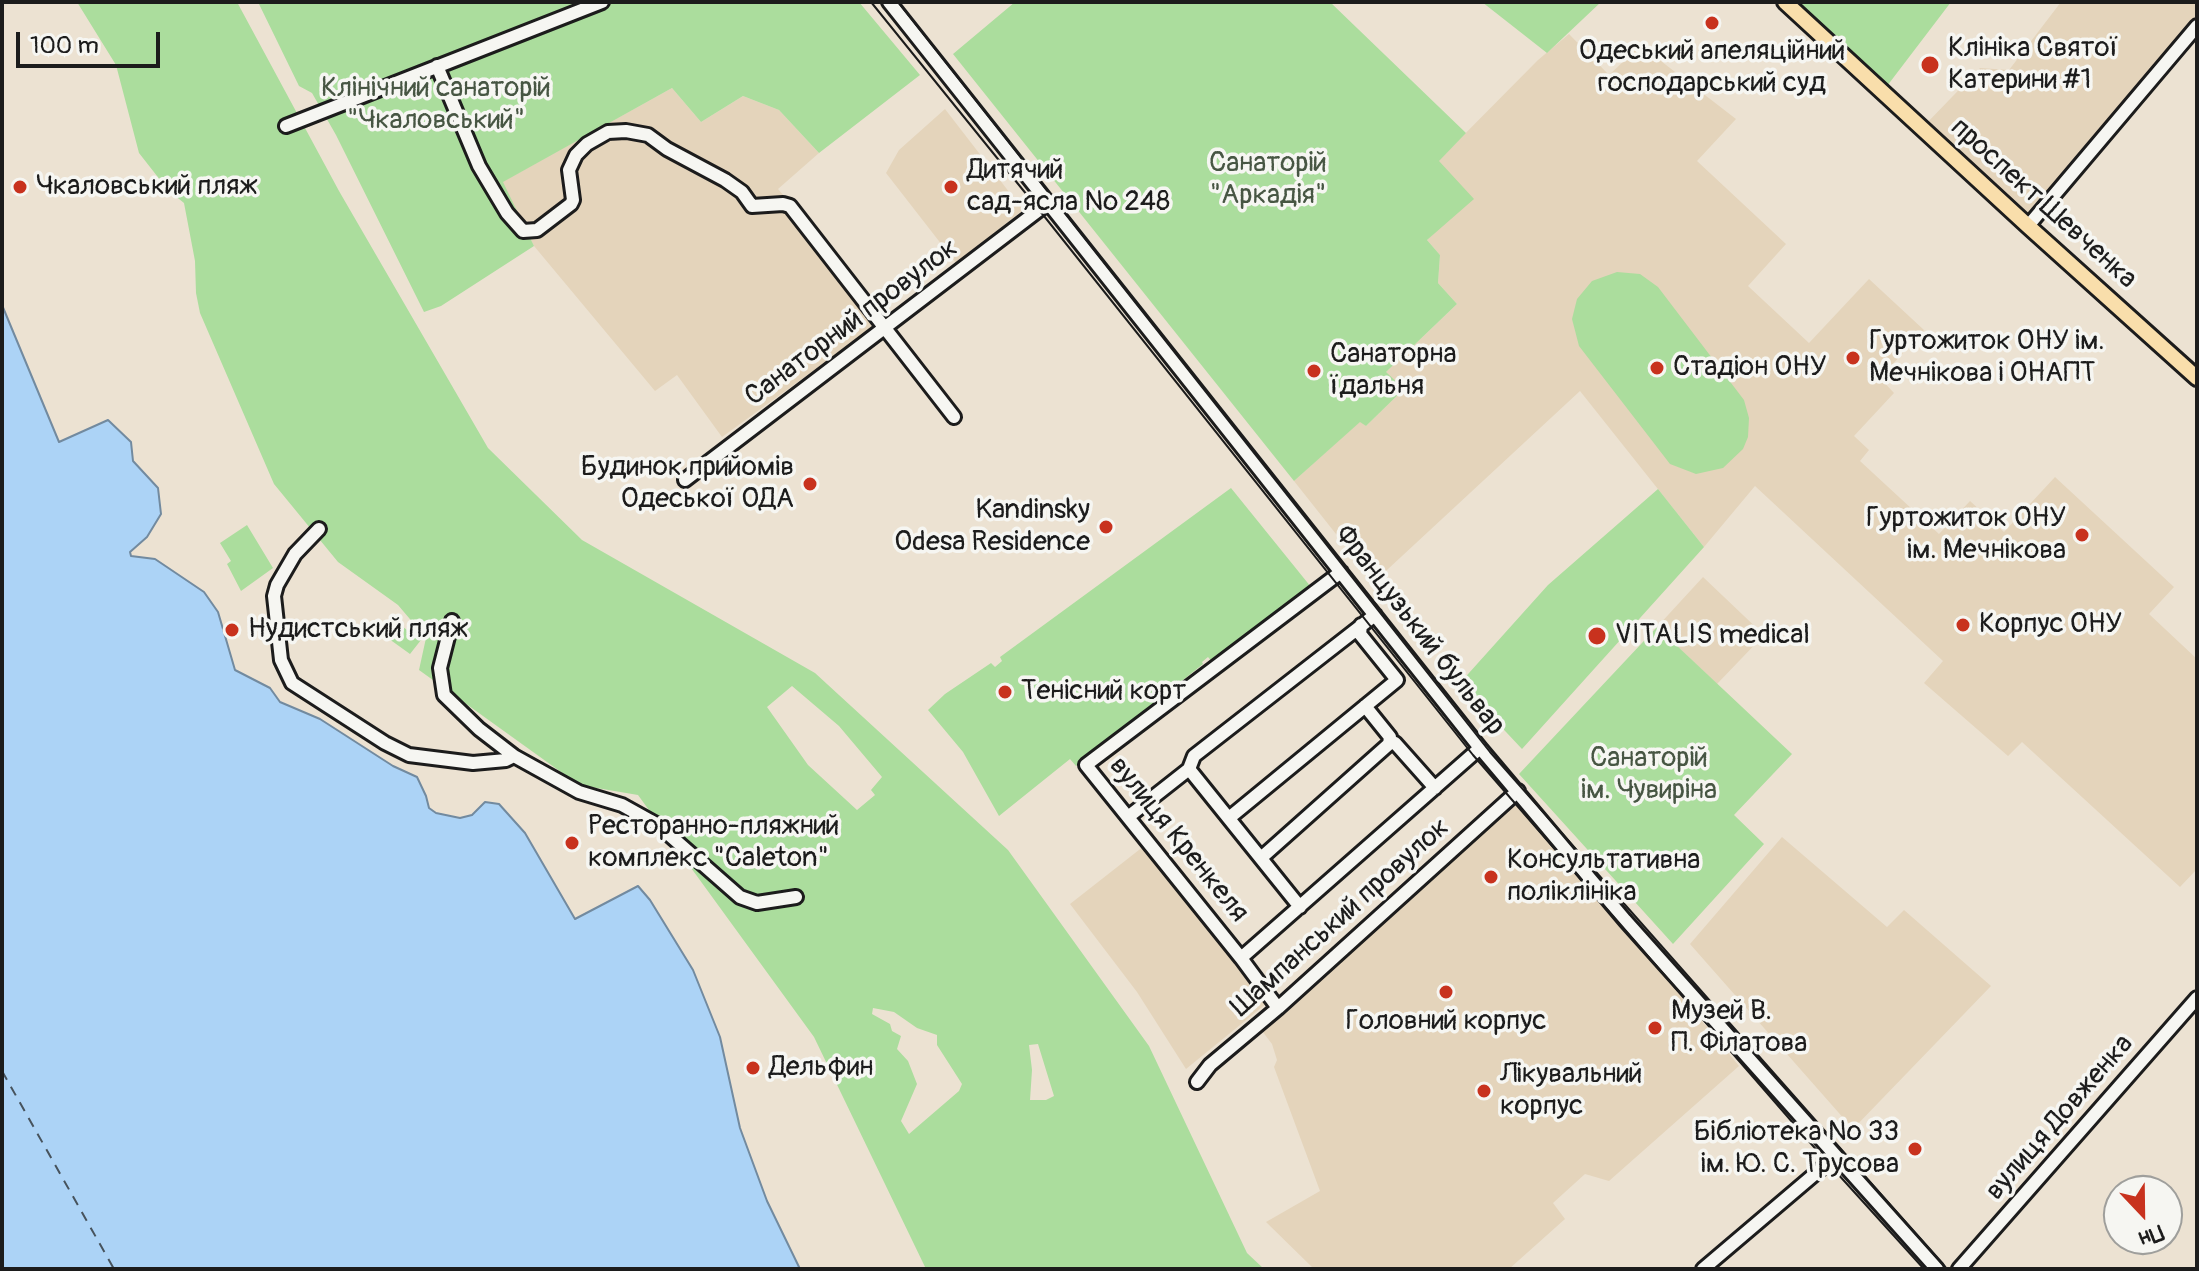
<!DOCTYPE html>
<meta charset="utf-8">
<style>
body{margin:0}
#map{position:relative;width:2199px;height:1271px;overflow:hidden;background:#ece2d2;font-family:Pangolin,sans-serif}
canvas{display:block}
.frame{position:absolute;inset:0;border:4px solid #1c1c1c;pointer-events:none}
.north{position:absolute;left:2103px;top:1175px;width:80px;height:80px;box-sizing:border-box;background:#f6f6f2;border:2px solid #9f9f9c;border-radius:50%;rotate:158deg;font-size:22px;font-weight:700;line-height:32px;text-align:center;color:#1c1c1c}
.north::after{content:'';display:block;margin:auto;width:28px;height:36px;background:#c8321e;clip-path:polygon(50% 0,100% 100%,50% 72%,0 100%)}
.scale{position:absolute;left:16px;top:32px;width:144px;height:36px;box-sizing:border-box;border:4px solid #1c1c1c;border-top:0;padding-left:10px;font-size:24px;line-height:28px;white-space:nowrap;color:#1c1c1c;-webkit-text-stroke:6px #f6f6f2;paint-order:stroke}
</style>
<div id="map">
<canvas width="2199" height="1271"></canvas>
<div class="frame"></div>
<div class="north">Пн</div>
<div class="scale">100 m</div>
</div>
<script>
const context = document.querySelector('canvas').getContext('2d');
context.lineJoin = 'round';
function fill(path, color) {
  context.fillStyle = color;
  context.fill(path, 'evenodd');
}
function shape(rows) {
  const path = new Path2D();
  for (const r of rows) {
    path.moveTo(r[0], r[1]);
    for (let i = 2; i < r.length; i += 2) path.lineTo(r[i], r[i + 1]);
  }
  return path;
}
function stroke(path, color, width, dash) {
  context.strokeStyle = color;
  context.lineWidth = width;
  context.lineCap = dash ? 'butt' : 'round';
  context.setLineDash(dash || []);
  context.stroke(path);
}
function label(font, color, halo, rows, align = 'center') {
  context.font = font + ' Pangolin,sans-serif';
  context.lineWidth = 7;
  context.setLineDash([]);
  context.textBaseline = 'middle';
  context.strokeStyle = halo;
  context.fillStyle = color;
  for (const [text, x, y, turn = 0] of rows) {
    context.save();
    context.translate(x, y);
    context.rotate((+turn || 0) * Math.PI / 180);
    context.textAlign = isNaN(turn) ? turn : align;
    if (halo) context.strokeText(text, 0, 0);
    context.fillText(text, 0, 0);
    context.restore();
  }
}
fill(shape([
 [2061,2,2197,2,2197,14,2028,224,1923,127,1980,68,2009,70],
 [1569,34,1609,75,1643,43,1657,58,1736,119,1697,161,1786,244,1748,286,1809,343,1869,279,1924,330,1880,378,1894,393,1854,436,1869,450,1860,461,1939,534,1970,501,2004,532,2055,477,2174,587,2149,614,2197,659,2197,869,2180,887,2022,742,2008,756,1924,683,1943,661,1755,486,1704,547,1580,391,1374,582,1294,481,1360,421,1366,426,1404,389,1385,373,1457,304,1438,283,1440,255,1427,240,1439,228,1438,161,1538,60],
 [672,88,701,122,743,96,779,110,819,153,778,189,887,317,722,437,677,375,655,391,534,246,502,182],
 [945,109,1023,210,956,263,886,173,899,150],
 [1703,577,1764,635,1717,684,1657,627],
 [1517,796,1739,1066,1609,1181,1585,1174,1553,1203,1565,1219,1509,1269,1314,1269,1266,1222,1320,1191,1274,1067,1277,1060,1272,1044,1259,1027],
 [1782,837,1887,927,1904,910,1991,986,1853,1129,1690,944],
 [1144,846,1267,1003,1186,1069,1137,992,1070,904]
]), '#e4d4bb');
fill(shape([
 [77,2,237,2,339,191,488,448,582,540,815,673,1008,850,1149,1046,1247,1253,1264,1269,926,1269,814,1037,638,795,579,785,419,670,426,638,398,605,338,562,274,484,200,313,196,293,195,261,184,203,168,190,139,153,116,65],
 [792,686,839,726,882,777,871,790,875,795,857,810,808,765,767,707],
 [873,1008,894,1012,917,1028,937,1035,937,1045,962,1084,959,1091,909,1134,901,1121,917,1084,908,1061,897,1049,901,1036,892,1031,890,1024,872,1014],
 [1038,1044,1054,1096,1046,1100,1030,1100,1032,1070,1029,1045],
 [258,2,859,2,920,75,819,153,779,110,743,96,701,122,672,88,503,182,534,246,441,306,424,312,336,135,312,93,299,86],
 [1015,2,1330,2,1466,133,1439,161,1474,199,1427,240,1440,255,1438,283,1457,304,1386,372,1404,389,1366,426,1360,422,1294,481,953,54],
 [1482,2,1601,2,1547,53],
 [1787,2,1951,2,1884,90],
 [1617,272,1640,274,1658,287,1744,400,1749,418,1748,437,1743,449,1723,468,1696,474,1670,464,1579,346,1572,319,1577,299,1592,281],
 [1231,488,1311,587,1214,664,1208,657,1202,662,1203,664,1076,766,1070,759,999,816,963,752,928,710,945,694,991,663,995,667,1002,661,1000,657],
 [1658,489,1704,547,1522,749,1460,683,1548,585],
 [247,525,273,568,241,591,227,564,231,561,220,543],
 [396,622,421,640,410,654,385,636],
 [1657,627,1792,754,1734,815,1764,844,1673,944,1519,774]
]), '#abdd9d');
const water = shape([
 [2,305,59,442,108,420,131,442,133,461,158,488,161,514,147,537,130,552,131,556,155,559,204,592,218,612,235,670,270,688,280,702,320,719,393,766,417,777,426,796,429,808,436,813,460,818,472,815,485,802,499,804,525,833,575,919,638,886,650,900,693,970,720,1037,740,1128,767,1201,800,1269,2,1269,2,305]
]);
fill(water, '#acd3f6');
stroke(water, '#728a9f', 2);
stroke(shape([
 [2,1071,114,1269]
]), '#47535d', 2, [10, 8]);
const minor = shape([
 [889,2,1480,748,1625,920,1937,1269],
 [437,66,479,166,507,213,523,231,537,230,571,204,573,200,569,170,576,155,587,144,608,132,626,131,648,135,667,149,725,180,742,192,752,206,783,204,790,206,954,417],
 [286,126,602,2],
 [2028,226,2197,26],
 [685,480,1048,203],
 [319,529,295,554,277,585,274,596,281,660,292,683,385,743,409,755,473,763,506,760,514,756],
 [452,621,440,668,444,695,479,729,514,756,579,792,622,805,658,825,740,897,757,903,796,897],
 [1390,742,1395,743,1435,788],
 [1189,769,1300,907],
 [1128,817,1189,769,1194,756,1375,615],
 [1229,818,1397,680,1360,634,1361,625],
 [1261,858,1389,744,1390,737,1365,706],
 [1241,958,1480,748],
 [1278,1008,1241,958,1086,765,1341,572],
 [1197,1082,1210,1065,1278,1008,1518,791],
 [1703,1269,1836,1156],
 [1959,1269,2197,998]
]);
const major = shape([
 [1785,2,2028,226,2197,378]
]);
stroke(minor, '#1c1c1c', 18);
stroke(major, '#1c1c1c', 20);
stroke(minor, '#f6f6f2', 12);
stroke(major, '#f9deab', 14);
stroke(shape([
 [871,2,1044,216,1473,755,1827,1162,1924,1269],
 [898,2,1490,752,1947,1269]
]), '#1c1c1c', 2);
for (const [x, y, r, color] of [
 [1712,23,8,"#c8321e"],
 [1930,65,10,"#c8321e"],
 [20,187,8,"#c8321e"],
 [951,187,8,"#c8321e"],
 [1853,358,8,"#c8321e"],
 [1657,368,8,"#c8321e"],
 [1314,371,8,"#c8321e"],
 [810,484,8,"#c8321e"],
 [1106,527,8,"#c8321e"],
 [2082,535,8,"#c8321e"],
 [1963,625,8,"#c8321e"],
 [232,630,8,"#c8321e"],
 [1597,636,10,"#c8321e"],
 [1005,692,8,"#c8321e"],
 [572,843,8,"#c8321e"],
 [1491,877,8,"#c8321e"],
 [1446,992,8,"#c8321e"],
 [1655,1028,8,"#c8321e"],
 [753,1068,8,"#c8321e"],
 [1484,1091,8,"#c8321e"],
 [1915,1149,8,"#c8321e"]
]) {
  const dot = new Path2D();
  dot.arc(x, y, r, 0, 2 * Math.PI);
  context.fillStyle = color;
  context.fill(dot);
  stroke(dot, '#f6f6f2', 3);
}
label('28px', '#1c1c1c', '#f6f6f2', [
 ["Клініка Святої",1948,49],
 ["Катерини #1",1948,81],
 ["Одеський апеляційний",1712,52,"center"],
 ["господарський суд",1712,84,"center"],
 ["Дитячий",967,171],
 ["сад-ясла № 248",967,203],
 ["Чкаловський пляж",36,187],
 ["Гуртожиток ОНУ ім.",1869,342],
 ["Мечнікова і ОНАПТ",1869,374],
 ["Санаторна",1330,355],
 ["їдальня",1330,387],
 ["Стадіон ОНУ",1673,368],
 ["Будинок прийомів",794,468,"right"],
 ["Одеської ОДА",794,500,"right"],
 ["Kandinsky",1090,511,"right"],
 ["Odesa Residence",1090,543,"right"],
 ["Гуртожиток ОНУ",2066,519,"right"],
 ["ім. Мечнікова",2066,551,"right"],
 ["Корпус ОНУ",1979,625],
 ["Нудистський пляж",248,630],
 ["VITALIS medical",1615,636],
 ["Тенісний корт",1021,692],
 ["Ресторанно-пляжний",588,827],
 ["комплекс \"Caleton\"",588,859],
 ["Консультативна",1507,861],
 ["поліклініка",1507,893],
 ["Музей В.",1671,1012],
 ["П. Філатова",1671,1044],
 ["Головний корпус",1446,1022,"center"],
 ["Дельфин",769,1068],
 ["Лікувальний",1500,1075],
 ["корпус",1500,1107],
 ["Бібліотека № 33",1899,1133,"right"],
 ["ім. Ю. С. Трусова",1899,1165,"right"]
], 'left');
label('28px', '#475643', '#f6f6f2', [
 ["Клінічний санаторій",436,89],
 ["\"Чкаловський\"",436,121],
 ["Санаторій",1268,164],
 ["\"Аркадія\"",1268,196],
 ["Санаторій",1649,759],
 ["ім. Чувиріна",1649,791]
]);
label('28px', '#1c1c1c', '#f6f6f2', [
 ["проспект Шевченка",2043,204,42],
 ["Санаторний провулок",852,323,-37],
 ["Французький бульвар",1419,631,52],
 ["вулиця Кренкеля",1178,840,51],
 ["Шампанський провулок",1341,918,-42],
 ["вулиця Довженка",2060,1118,-49]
]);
</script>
